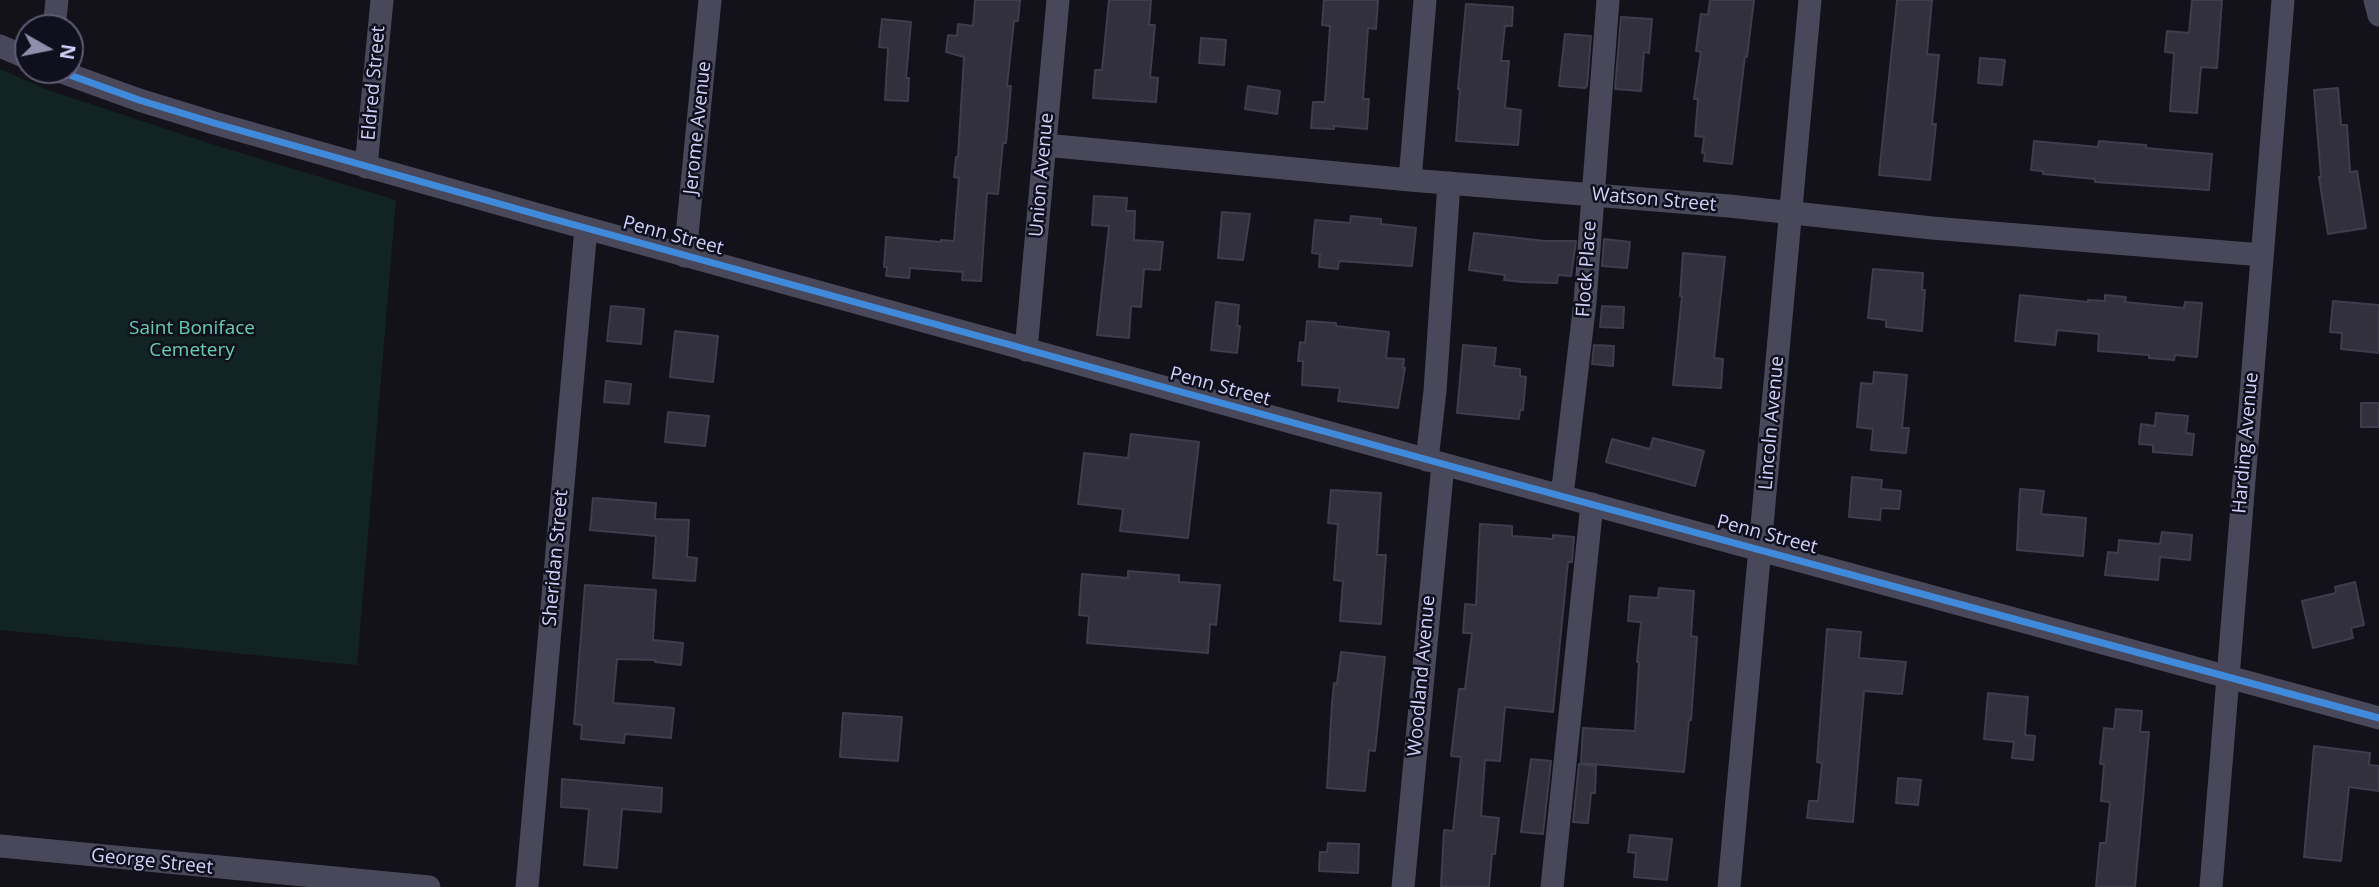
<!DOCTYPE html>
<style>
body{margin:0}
#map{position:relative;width:2379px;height:887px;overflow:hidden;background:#13121a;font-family:"Open Sans",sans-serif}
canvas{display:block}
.north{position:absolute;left:14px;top:14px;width:70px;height:70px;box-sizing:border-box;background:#100f1d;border:2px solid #5e5d75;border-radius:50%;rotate:99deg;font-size:19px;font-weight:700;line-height:28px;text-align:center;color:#d3d1f9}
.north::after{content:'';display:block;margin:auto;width:24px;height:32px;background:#908eab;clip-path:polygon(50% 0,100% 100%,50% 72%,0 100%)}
</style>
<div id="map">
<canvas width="2379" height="887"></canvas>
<div class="north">N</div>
</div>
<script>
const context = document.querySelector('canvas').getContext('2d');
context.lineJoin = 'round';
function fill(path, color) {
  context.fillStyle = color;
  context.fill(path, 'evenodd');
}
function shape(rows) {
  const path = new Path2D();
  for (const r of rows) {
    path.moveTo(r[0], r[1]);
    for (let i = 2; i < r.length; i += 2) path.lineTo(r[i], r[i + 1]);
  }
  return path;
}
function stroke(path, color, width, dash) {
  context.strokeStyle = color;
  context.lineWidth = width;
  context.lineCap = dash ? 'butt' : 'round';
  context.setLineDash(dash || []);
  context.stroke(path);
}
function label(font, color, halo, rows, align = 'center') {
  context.font = font + ' "Open Sans",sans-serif';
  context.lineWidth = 5;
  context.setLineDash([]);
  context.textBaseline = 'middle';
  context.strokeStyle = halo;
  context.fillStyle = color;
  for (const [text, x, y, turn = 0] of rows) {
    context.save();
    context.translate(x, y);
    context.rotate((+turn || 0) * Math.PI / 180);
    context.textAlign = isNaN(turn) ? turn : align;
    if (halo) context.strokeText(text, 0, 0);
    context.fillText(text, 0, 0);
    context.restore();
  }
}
fill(shape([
 [0,69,48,90,221,147,396,200,357,665,0,630]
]), '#122324');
const building = shape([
 [975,0,1020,0,1018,21,1014,21,1007,86,1011,86,1006,143,1003,143,998,194,987,193,981,281,962,280,963,272,910,268,909,278,886,276,887,267,884,267,886,237,941,242,941,240,954,241,959,178,954,177,956,157,958,157,964,57,946,52,948,35,957,36,958,24,973,26,975,0],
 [1109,0,1151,0,1149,25,1155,25,1150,77,1158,78,1156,102,1093,98,1095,70,1102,70,1109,0],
 [1324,0,1378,0,1376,29,1368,28,1363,99,1369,99,1367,129,1334,126,1334,129,1311,128,1313,102,1325,102,1330,26,1322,25,1324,0],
 [1710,0,1754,0,1747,57,1745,56,1732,164,1704,161,1705,153,1702,153,1704,137,1695,136,1698,99,1694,99,1701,52,1696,51,1701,14,1708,15,1710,0],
 [1897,0,1932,0,1927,54,1939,55,1932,124,1936,124,1930,180,1879,175,1897,0],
 [2192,0,2222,0,2217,68,2201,67,2197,113,2170,111,2174,53,2165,52,2167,31,2189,33,2192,0],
 [1466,4,1513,7,1512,26,1505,26,1501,61,1509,61,1505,108,1521,110,1518,145,1456,141,1460,89,1458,89,1466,4],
 [1621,17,1652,19,1649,53,1644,52,1641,91,1615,89,1621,17],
 [882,19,911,22,906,78,909,78,908,101,885,100,888,48,879,47,882,19],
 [1565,34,1591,36,1587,86,1585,88,1559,86,1565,34],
 [1201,38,1226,40,1224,65,1199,63,1201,38],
 [1980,58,2005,60,2002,85,1978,83,1980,58],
 [1248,86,1280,91,1277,114,1245,109,1248,86],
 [2338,88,2341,125,2347,125,2350,172,2357,171,2366,228,2328,234,2319,177,2321,177,2314,90,2338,88],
 [2034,141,2098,147,2099,141,2146,145,2146,148,2212,154,2209,190,2095,182,2095,179,2043,174,2043,171,2031,170,2034,141],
 [1094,196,1127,198,1126,211,1135,211,1134,240,1163,242,1160,270,1144,269,1141,307,1131,306,1129,338,1097,335,1109,226,1092,225,1094,196],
 [1222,212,1250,214,1243,260,1218,258,1222,212],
 [1351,216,1381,219,1381,224,1416,228,1412,266,1339,261,1338,269,1319,267,1320,254,1312,253,1315,220,1350,223,1351,216],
 [1474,233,1545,241,1576,241,1571,276,1558,275,1557,283,1522,282,1504,280,1505,275,1469,270,1474,233],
 [1604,239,1630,242,1627,268,1602,266,1604,239],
 [1683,253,1725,257,1714,358,1723,359,1721,388,1673,385,1682,296,1680,296,1683,253],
 [1873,269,1923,273,1922,290,1925,290,1922,331,1886,327,1886,320,1868,318,1873,269],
 [2020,295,2088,302,2088,300,2105,301,2105,295,2126,297,2125,302,2184,308,2185,302,2202,303,2197,357,2175,355,2174,360,2149,358,2149,355,2098,351,2099,334,2057,330,2055,345,2015,341,2020,295],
 [2333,301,2379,305,2379,353,2341,349,2342,333,2330,332,2333,301],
 [1216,302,1239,305,1237,326,1240,326,1237,353,1211,350,1216,302],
 [611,306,644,309,641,344,607,341,611,306],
 [1602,306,1624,307,1623,328,1600,327,1602,306],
 [1307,321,1336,323,1336,326,1389,332,1386,358,1404,359,1403,368,1405,368,1398,408,1338,401,1340,388,1302,385,1303,361,1298,361,1300,342,1305,343,1307,321],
 [675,331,718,336,713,382,670,377,675,331],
 [1463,345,1496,348,1494,366,1520,369,1520,376,1526,377,1523,410,1520,410,1519,419,1457,413,1463,345],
 [1594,345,1614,346,1613,366,1592,364,1594,345],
 [1874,372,1907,375,1902,428,1909,428,1906,453,1871,450,1873,429,1857,427,1861,383,1873,384,1874,372],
 [606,381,631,384,629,404,604,402,606,381],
 [2361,403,2379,403,2379,427,2361,427,2361,403],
 [668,412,709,416,705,446,665,442,668,412],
 [2156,413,2188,416,2186,433,2194,434,2192,455,2153,452,2153,445,2139,444,2141,424,2155,426,2156,413],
 [1131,434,1199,442,1188,538,1120,531,1123,509,1078,504,1084,453,1128,458,1131,434],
 [1653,438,1704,451,1695,486,1606,462,1612,439,1650,449,1653,438],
 [1852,477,1882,480,1881,489,1901,491,1899,509,1881,508,1880,520,1849,517,1852,477],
 [2020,489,2044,491,2041,514,2086,518,2083,556,2017,550,2020,489],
 [1331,490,1381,493,1377,555,1386,555,1381,624,1340,621,1343,581,1334,580,1338,524,1328,523,1331,490],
 [593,498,656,503,655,519,689,520,687,557,697,558,695,581,653,578,656,536,590,530,593,498],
 [1480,524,1512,526,1512,536,1553,539,1553,535,1574,537,1572,562,1568,562,1553,712,1505,707,1500,761,1485,760,1481,816,1499,818,1495,854,1492,854,1489,887,1456,887,1441,886,1443,849,1444,830,1453,831,1461,757,1451,756,1459,689,1465,689,1472,633,1463,633,1465,604,1476,605,1480,524],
 [2162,532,2192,535,2190,560,2160,557,2158,580,2105,575,2108,552,2118,553,2119,540,2160,544,2162,532],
 [1128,571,1179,575,1179,582,1220,585,1216,625,1210,624,1208,653,1087,643,1089,616,1079,615,1082,574,1128,578,1128,571],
 [2355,582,2364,625,2351,628,2353,638,2313,648,2302,601,2336,593,2335,587,2355,582],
 [585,585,656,590,653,640,683,643,681,665,655,662,656,660,617,659,613,703,674,708,671,738,625,734,624,743,581,739,582,725,574,724,585,585],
 [1659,588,1694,591,1691,636,1697,637,1691,720,1689,720,1684,772,1581,763,1583,728,1635,731,1639,662,1637,662,1641,622,1628,621,1630,596,1658,598,1659,588],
 [1827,629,1861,632,1859,658,1906,662,1902,694,1864,691,1853,822,1807,818,1809,801,1818,801,1822,763,1817,762,1827,629],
 [1341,652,1385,657,1375,751,1369,750,1365,791,1327,788,1332,703,1334,683,1337,684,1341,652],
 [1988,693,2028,697,2025,735,2035,736,2033,760,2012,758,2014,742,1984,739,1988,693],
 [2116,709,2142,711,2140,732,2149,732,2135,887,2096,887,2100,843,2106,843,2110,802,2101,801,2104,764,2100,764,2104,728,2114,729,2116,709],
 [843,713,902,717,898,761,840,757,843,713],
 [2314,746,2370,753,2369,765,2379,766,2379,791,2349,787,2341,861,2304,857,2314,746],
 [1531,759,1551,761,1543,834,1521,832,1531,759],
 [1579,764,1596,766,1595,793,1591,793,1588,823,1573,822,1579,764],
 [1898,778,1921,780,1918,805,1896,803,1898,778],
 [562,779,662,788,661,812,622,809,617,868,584,865,589,809,561,807,562,779],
 [1630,835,1672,839,1667,880,1634,877,1636,853,1628,852,1630,835],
 [1328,843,1359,844,1358,873,1319,871,1320,852,1327,852,1328,843]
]);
fill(building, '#31303c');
stroke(building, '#3e3d4d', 2);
stroke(shape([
 [2375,0,2379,15],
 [54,28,57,0],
 [0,46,28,58],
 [56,70,139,100,214,123,546,217,1443,464,2379,718],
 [1045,145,1410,180,1729,206,1932,228,2262,255],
 [366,167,382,0],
 [1410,180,1425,0],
 [685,256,710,0],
 [1026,350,1058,0],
 [1427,460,1435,391,1449,183],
 [1562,496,1585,302,1608,0],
 [0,846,429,887],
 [527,887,586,228],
 [1403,887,1443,464],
 [1552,887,1592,504],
 [1729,887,1810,0],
 [2211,887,2283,0]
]), '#48485a', 23);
stroke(shape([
 [56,70,139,100,214,123,546,217,1443,464,2379,718]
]), '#408adc', 7);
label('19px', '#d3d1f9', '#100f1d', [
 ["Eldred Street",374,83,-85],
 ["Jerome Avenue",698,128,-84],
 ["Union Avenue",1042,175,-85],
 ["Watson Street",1654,200,5],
 ["Penn Street",673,236,15],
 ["Flock Place",1587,269,-86],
 ["Penn Street",1220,387,15],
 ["Lincoln Avenue",1772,423,-85],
 ["Harding Avenue",2246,443,-85],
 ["Penn Street",1767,535,15],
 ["Sheridan Street",556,558,-85],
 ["Woodland Avenue",1422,676,-85],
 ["George Street",152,862,6]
]);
label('19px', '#67cfb0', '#100f1d', [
 ["Saint Boniface",192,329],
 ["Cemetery",192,351]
]);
</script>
